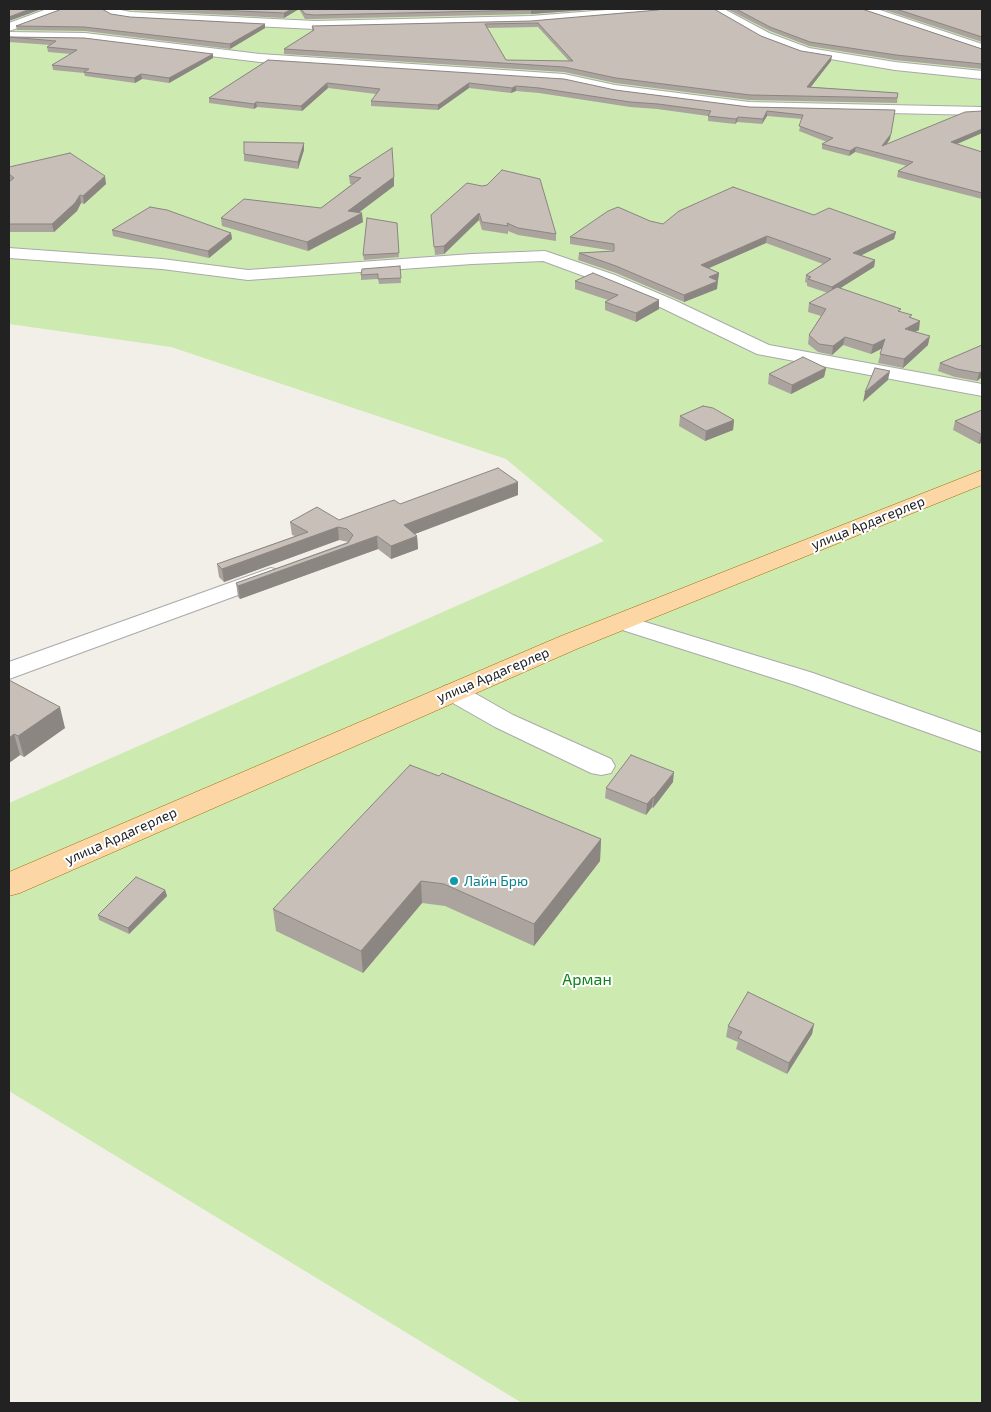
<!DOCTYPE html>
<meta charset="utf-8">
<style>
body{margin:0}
#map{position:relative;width:991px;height:1412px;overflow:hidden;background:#f2efe9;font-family:"Exo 2",sans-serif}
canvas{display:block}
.frame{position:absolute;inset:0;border:10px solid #222;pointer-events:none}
</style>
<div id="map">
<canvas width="991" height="1412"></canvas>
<div class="frame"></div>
</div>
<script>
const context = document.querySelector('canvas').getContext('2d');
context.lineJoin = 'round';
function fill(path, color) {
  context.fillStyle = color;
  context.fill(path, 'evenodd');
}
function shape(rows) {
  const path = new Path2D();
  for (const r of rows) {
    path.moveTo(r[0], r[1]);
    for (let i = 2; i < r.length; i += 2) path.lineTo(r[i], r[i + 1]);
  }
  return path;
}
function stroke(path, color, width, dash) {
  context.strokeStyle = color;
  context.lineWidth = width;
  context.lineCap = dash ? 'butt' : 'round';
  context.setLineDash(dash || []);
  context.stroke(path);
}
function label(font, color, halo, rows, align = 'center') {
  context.font = font + ' "Exo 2",sans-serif';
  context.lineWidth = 4;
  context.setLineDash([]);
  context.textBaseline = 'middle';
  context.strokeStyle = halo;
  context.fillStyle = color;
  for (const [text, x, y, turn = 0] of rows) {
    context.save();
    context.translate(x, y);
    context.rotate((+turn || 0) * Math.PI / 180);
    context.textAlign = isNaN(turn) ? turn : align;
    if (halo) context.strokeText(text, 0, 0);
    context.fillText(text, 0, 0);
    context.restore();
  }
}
fill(shape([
 [9,9,982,9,982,1403,522,1403,9,1091,9,803,604,541,506,459,171,347,9,324]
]), '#cdebb0');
const minor = shape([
 [47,9,64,9,62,12,9,31,9,23,47,9],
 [99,9,115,9,131,12,315,21,531,16,619,9,664,9,658,13,531,24,315,29,131,20,113,17,99,9],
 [709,9,724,9,769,33,809,48,895,62,982,71,982,79,895,70,801,54,761,39,709,9],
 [860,9,877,9,982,44,982,52,862,12,860,9],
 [9,32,85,33,260,54,564,74,615,85,749,102,982,107,982,115,749,110,615,93,564,82,260,62,85,41,9,40,9,32],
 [9,248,162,259,248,270,472,254,545,251,615,275,674,300,769,345,982,384,982,396,757,354,662,308,603,283,543,261,472,264,248,280,162,269,9,258,9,248],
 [271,568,279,570,283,575,279,580,9,679,9,662,271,568],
 [622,615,813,673,982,733,982,752,795,685,613,627,610,622,613,617,622,615],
 [453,684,462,686,513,715,611,759,615,766,611,773,601,775,591,773,495,727,444,698,440,692,444,686,453,684]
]);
const primary = shape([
 [982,470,982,485,579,648,20,893,9,896,9,872,561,636,982,470]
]);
stroke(minor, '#a9a9a9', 2);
stroke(primary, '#a06b00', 1);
fill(minor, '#fff');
fill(primary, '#fcd6a4');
fill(shape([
 [62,9,111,14,130,17,265,24,265,28,230,49,85,31,17,30,16,26],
 [124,9,598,9,531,14,315,19,305,19,299,9,284,18,131,10],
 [727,9,862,9,982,49,982,69,895,60,809,46,770,31],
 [882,9,982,9,982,42],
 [658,10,761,36,801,51,831,61,810,87,898,93,897,103,749,100,615,83,564,72,284,54,284,49,312,31,312,26,531,21],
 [538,27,569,61,506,60,487,28],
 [9,37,84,38,213,58,169,83,142,79,135,83,85,76,84,73,53,70,52,65,71,54,48,52,47,47,50,45,9,42],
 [268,60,615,90,749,107,895,110,890,139,886,145,982,111,982,133,957,144,982,152,982,199,897,177,898,171,907,166,855,152,849,156,822,149,822,144,827,142,799,131,802,119,767,116,762,124,737,122,735,124,708,121,708,116,657,109,630,107,539,93,516,91,511,93,469,88,438,110,371,106,371,101,376,94,328,88,302,111,257,107,254,109,209,103,209,98],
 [392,148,394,186,358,213,363,222,308,251,222,226,221,218,321,208,352,184,350,184,349,176],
 [304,150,298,169,244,161,244,154],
 [9,167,106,184,84,204,81,203,77,211,54,232,9,232,9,182,10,181,9,181],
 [467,183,556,234,556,241,518,235,508,231,508,234,482,230,479,220,444,254,435,255,431,215],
 [814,215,896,232,894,239,861,255,875,260,874,267,840,288,901,312,911,318,919,330,915,332,928,345,903,368,878,363,882,348,871,354,843,345,832,355,818,352,808,344,809,335,821,316,808,312,809,303,828,293,807,286,807,283,805,282,806,275,823,264,766,243,709,268,719,273,718,280,717,281,717,289,684,302,616,273,578,260,579,253,614,251,570,244,570,237,650,221,663,224],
 [397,223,399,257,364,260,363,255],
 [112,230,231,233,232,239,209,258,113,236],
 [400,266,401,283,379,284,378,279,361,280,361,275],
 [575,281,659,300,659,309,636,322,605,310,605,302,608,300,575,289],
 [982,345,982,377,977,381,955,377,938,371,940,363],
 [826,368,824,377,791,394,768,384,769,374],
 [982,410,982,442,979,444,953,430,955,421],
 [680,416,734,420,733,430,705,441,679,426],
 [518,495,415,534,417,536,418,549,391,559,378,549,240,599,238,597,236,583,348,542,339,540,224,582,219,577,217,564,295,536,292,535,290,522,339,520,400,504],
 [9,680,65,728,24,757,20,755,9,763],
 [439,776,601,839,600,861,534,946,445,906,422,903,363,973,276,931,273,909],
 [673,782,653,808,652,807,646,815,605,798,606,788],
 [165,890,167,896,129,934,99,920,98,915],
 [814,1024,812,1034,787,1074,736,1049,738,1042,726,1037,728,1026]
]), '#aba49e');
fill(shape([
 [30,9,42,9,9,21,9,17],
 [292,9,299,9,284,18,284,13],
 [543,9,598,9,531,14,531,10],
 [265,24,265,28,230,49,230,44],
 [213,54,213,58,169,83,169,78],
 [832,56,831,61,807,92,807,87],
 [141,74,142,79,135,83,134,78],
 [327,83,328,88,302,111,301,106],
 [469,83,469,88,438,110,438,105],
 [516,86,516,91,511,93,512,88],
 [256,102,257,107,254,109,254,104],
 [895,110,890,139,881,152,882,146],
 [767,111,767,116,762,124,763,119],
 [738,117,737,122,735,124,736,119],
 [982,129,982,133,950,147,951,142],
 [304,143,304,150,298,169,298,162],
 [856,147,855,152,849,156,850,151],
 [105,176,106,184,84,204,83,196],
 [394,177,394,186,349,220,348,211],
 [80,195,81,203,77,211,54,232,52,224],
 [362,213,363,222,308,251,307,242],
 [479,213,479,220,444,254,444,246],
 [896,232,894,239,852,260,853,253],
 [231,233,232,239,209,258,208,251],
 [767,236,766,243,700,272,701,265],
 [875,260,874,267,831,294,832,287],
 [719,273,718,280,708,284,709,277],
 [718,281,717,289,684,302,684,295],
 [659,300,659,309,636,322,636,313],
 [920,321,919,330,903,337,905,329],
 [930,336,928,345,903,368,904,359],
 [845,337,843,345,832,355,833,346],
 [885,339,883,348,871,354,873,345],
 [826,368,824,377,791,394,792,385],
 [890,371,888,380,863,402,865,392],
 [982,371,982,377,977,381,979,373],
 [734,420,733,430,705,441,706,431],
 [981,434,982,434,982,442,979,444],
 [518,482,518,495,404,538,404,525],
 [338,527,339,540,224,582,222,569],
 [377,536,378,549,240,599,238,586],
 [417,536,418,549,391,559,391,546],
 [60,707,65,728,24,757,18,736],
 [14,734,20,755,9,763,9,738],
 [674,772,673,782,653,808,654,797],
 [653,797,652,807,646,815,647,804],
 [601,839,600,861,534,946,534,924],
 [421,881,422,903,363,973,361,951],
 [165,890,167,896,129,934,128,928],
 [814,1024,812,1034,787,1074,789,1063]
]), '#8b8681');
const building = shape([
 [9,9,30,9,9,17,9,9],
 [62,9,102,9,111,14,130,17,265,24,230,44,84,27,16,26,62,9],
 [193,9,292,9,284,13,193,9],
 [301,9,543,9,531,10,315,15,305,14,301,9],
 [661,9,714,9,761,36,801,51,832,56,807,87,898,93,897,98,750,95,616,78,564,67,284,49,314,30,312,26,531,21,658,10,661,9],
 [538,23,573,61,506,60,485,24,538,23],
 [736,9,862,9,982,49,982,64,896,55,810,42,770,27,736,9],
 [896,9,982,9,982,37,896,9],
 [9,37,84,38,213,54,169,78,141,74,134,78,84,72,89,69,52,65,77,50,47,47,56,41,9,37],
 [268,60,564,79,615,90,749,107,895,110,891,134,882,146,965,112,982,111,982,129,951,142,982,152,982,193,898,171,913,162,856,147,850,151,822,144,833,138,799,126,803,115,767,111,763,119,738,117,736,119,708,116,711,111,658,104,630,102,539,88,516,86,512,88,469,83,438,105,371,101,380,89,327,83,301,106,256,102,254,104,209,98,268,60],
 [244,142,304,143,298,162,244,154,244,142],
 [392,148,394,177,348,211,362,213,307,242,221,218,244,199,321,208,361,178,349,176,392,148],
 [70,153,105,176,83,196,80,195,75,203,52,224,9,224,9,182,14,178,9,174,9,167,70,153],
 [502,170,540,179,556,234,518,228,507,223,508,226,482,222,479,213,444,246,434,247,431,215,467,183,482,186,487,185,502,170],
 [733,187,814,215,829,208,896,232,853,253,875,260,832,287,808,279,811,277,806,275,831,259,767,236,701,265,719,273,709,277,718,281,684,295,616,266,579,253,614,251,614,244,570,237,608,211,618,207,650,221,663,224,679,211,733,187],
 [150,207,167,210,231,233,208,251,112,230,150,207],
 [367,218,397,223,399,253,363,255,367,218],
 [400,266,401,278,378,279,378,274,361,275,362,269,400,266],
 [593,273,659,300,636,313,605,302,618,295,575,281,593,273],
 [837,287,901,309,898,311,912,315,909,317,920,321,905,329,930,336,904,359,880,354,885,339,873,345,845,337,833,346,819,344,809,335,826,309,809,303,837,287],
 [982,345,982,371,979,373,957,369,940,363,982,345],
 [803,357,826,368,792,385,769,374,803,357],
 [875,368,890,371,865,392,875,368],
 [703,406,713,408,734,420,706,431,680,416,703,406],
 [982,410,982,434,981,434,955,421,982,410],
 [498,468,518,482,404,525,417,536,391,546,377,536,238,586,236,583,348,543,353,535,347,529,338,527,222,569,217,564,308,532,290,522,317,507,339,520,394,500,400,504,498,468],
 [9,680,60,707,18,736,14,734,9,738,9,680],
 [631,755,674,772,654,797,653,797,647,804,606,788,631,755],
 [410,765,439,776,442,773,601,839,534,924,444,884,421,881,361,951,273,909,410,765],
 [136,877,165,890,128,928,98,915,136,877],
 [748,992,814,1024,789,1063,738,1038,742,1032,728,1026,748,992]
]);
fill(building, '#c7bfb8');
stroke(building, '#8b8681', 1);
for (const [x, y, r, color] of [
 [454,881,5,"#0f9aa8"]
]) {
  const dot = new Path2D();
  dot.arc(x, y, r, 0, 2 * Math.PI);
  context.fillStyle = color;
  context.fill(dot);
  stroke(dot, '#fff', 2);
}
label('14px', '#222', '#fff', [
 ["улица Ардагерлер",868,523,-22],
 ["улица Ардагерлер",493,675,-23],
 ["улица Ардагерлер",121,836,-24]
]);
label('14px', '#0d838f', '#fff', [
 ["Лайн Брю",464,881]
], 'left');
label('16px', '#0c8416', '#fff', [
 ["Арман",587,980]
]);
</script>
